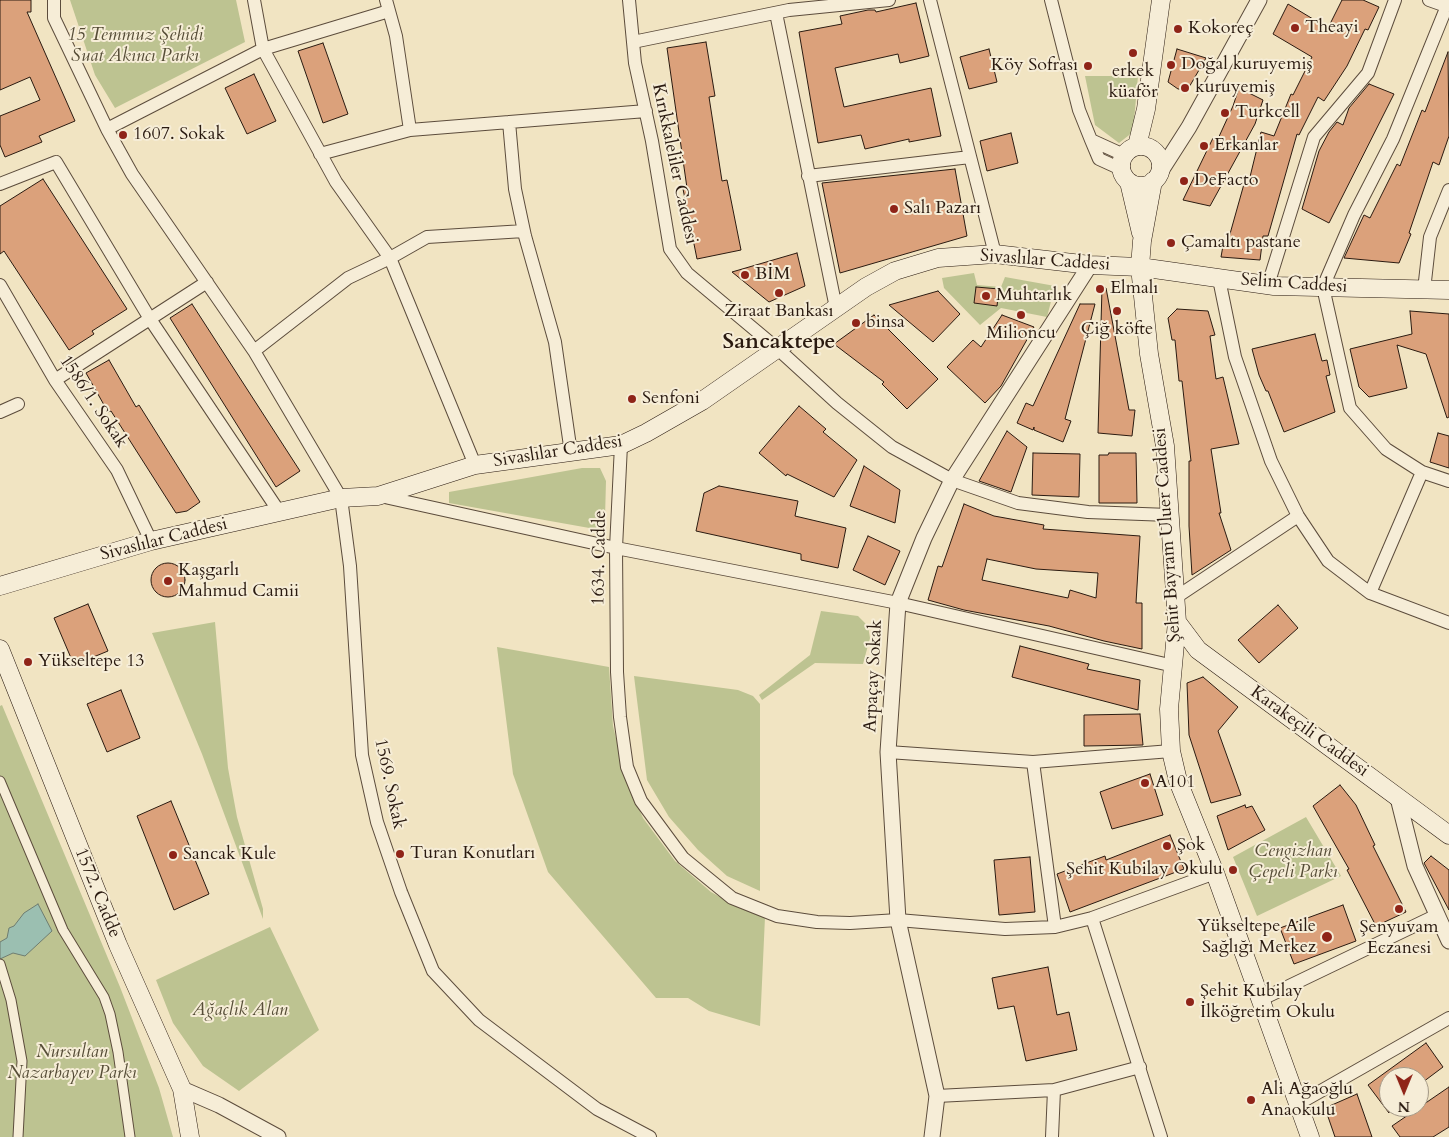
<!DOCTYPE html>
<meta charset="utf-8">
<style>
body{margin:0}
#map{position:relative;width:1449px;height:1137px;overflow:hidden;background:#f1e4c2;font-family:Cardo,serif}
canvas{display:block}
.north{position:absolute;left:1379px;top:1067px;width:50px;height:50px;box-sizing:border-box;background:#f6edd7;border:1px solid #a49987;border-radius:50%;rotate:180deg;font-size:14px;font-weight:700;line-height:20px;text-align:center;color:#2a1a10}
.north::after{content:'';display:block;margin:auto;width:18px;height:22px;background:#8f2418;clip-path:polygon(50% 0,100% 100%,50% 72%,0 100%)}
</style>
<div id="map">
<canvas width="1449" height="1137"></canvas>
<div class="north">N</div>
</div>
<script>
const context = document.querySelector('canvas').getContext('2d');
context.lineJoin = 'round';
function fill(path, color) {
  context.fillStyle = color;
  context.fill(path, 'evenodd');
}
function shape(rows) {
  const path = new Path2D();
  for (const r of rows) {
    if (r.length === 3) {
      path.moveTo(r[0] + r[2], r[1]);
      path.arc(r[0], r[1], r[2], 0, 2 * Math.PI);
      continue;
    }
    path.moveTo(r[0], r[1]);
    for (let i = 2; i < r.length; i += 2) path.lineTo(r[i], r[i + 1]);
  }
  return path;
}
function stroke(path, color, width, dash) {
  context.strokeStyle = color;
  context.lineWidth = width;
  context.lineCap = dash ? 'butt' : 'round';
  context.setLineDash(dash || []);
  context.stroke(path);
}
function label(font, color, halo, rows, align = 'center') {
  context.font = font + ' Cardo,serif';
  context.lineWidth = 4;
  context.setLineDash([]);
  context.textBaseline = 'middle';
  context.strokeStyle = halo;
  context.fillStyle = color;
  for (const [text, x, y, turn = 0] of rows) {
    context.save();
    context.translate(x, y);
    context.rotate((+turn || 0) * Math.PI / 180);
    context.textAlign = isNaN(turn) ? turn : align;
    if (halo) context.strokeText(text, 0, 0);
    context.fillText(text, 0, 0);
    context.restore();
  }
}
fill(shape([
 [70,0,236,0,245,42,115,108,95,75],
 [1085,76,1138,76,1133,132,1119,143,1095,125],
 [974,273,977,285,1001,287,1005,277,1055,286,1047,317,1001,308,980,325,944,288,942,278],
 [582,468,600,468,606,481,605,518,595,529,449,503,449,492],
 [821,611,858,616,868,626,870,638,863,664,815,663,762,700,759,695,810,655],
 [215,622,228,768,237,817,263,909,263,919,202,754,152,633],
 [497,647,609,667,613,726,627,782,643,818,675,861,711,892,742,909,765,917,760,1026,709,1011,688,998,656,998,548,872,513,774],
 [634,676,738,690,753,696,760,704,760,891,727,876,698,850,669,817,647,780],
 [2,705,120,987,159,1088,173,1137,0,1137,0,706],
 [1306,817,1341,876,1257,916,1233,857],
 [270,927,319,1030,239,1091,203,1066,173,1023,156,980]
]), '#bdc391');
const water = shape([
 [38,904,52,931,25,956,13,953,0,959,0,942,7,938,9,928,14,926,24,913,38,904]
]);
fill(water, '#9bbfb1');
stroke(water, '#6e7d71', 1);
const building = shape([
 [0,0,31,0,31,12,27,12,75,121,39,136,42,142,5,157,0,145,0,116,40,100,30,77,0,90,0,0],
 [1342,0,1363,0,1379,7,1368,30,1365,29,1347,66,1324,101,1318,97,1299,135,1297,134,1268,236,1263,236,1260,260,1221,257,1224,240,1228,241,1244,184,1248,185,1261,132,1274,136,1291,94,1293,95,1312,57,1273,34,1288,4,1328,28,1342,0],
 [916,3,929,56,900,63,898,54,835,68,844,107,931,88,941,136,909,142,909,139,865,149,861,135,818,143,799,32,842,24,840,16,868,10,875,10,876,12,916,3],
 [706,42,715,96,709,97,722,181,727,180,741,250,697,259,683,189,687,188,667,48,706,42],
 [323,43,348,114,323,123,298,51,323,43],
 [989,49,997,82,969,89,960,57,989,49],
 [1177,49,1206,58,1188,89,1178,89,1168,82,1177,49],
 [1448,52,1449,136,1439,165,1433,162,1409,233,1411,234,1399,263,1344,258,1364,215,1370,218,1397,164,1400,166,1422,110,1425,112,1448,52],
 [254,74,276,121,247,134,225,88,254,74],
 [1369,84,1394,94,1329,223,1302,209,1319,151,1329,132,1337,122,1343,125,1349,108,1369,84],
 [1239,88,1263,100,1255,124,1210,206,1183,200,1213,138,1217,141,1233,106,1239,88],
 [1011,133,1018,163,987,171,980,141,1011,133],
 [955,169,967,236,840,273,822,183,955,169],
 [43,179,127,309,92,331,94,334,69,350,4,251,0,254,0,206,43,179],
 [797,253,805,286,769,302,732,272,797,253],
 [976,287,999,289,997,306,974,303,976,287],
 [1102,288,1106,288,1129,410,1135,410,1132,436,1098,433,1102,288],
 [938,291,960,314,933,342,889,305,938,291],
 [192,304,300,471,276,487,170,318,192,304],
 [1080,304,1095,304,1065,419,1071,421,1063,442,1034,430,1034,427,1033,430,1017,423,1026,403,1033,406,1080,304],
 [1177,309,1208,311,1215,335,1210,336,1216,379,1223,377,1239,444,1211,449,1221,513,1219,513,1231,550,1192,575,1189,526,1189,461,1191,461,1182,381,1179,381,1175,340,1172,340,1168,318,1177,309],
 [1410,311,1449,314,1449,417,1447,418,1426,354,1397,345,1407,388,1369,397,1359,387,1350,349,1412,334,1410,311],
 [874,315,938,379,907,409,882,384,884,382,834,344,874,315],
 [1002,315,1034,327,1001,386,985,403,947,367,973,340,981,347,1002,315],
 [1315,334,1322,361,1327,360,1330,375,1326,376,1335,412,1284,432,1268,391,1266,391,1259,375,1252,349,1315,334],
 [109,360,136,407,139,405,200,502,187,511,176,513,111,411,108,412,86,373,109,360],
 [799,406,826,429,823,432,857,460,834,497,787,474,786,476,759,453,799,406],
 [1007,431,1027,447,1011,492,979,481,1007,431],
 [1438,433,1449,436,1449,468,1430,462,1438,433],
 [1033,453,1080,454,1079,497,1032,495,1033,453],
 [1109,453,1136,453,1137,503,1099,503,1099,455,1108,455,1109,453],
 [864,466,900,490,895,523,850,506,864,466],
 [719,486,798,501,795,516,846,528,838,568,801,560,801,554,696,531,704,493,719,486],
 [964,504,994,516,1044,525,1043,529,1140,536,1136,603,1142,603,1142,649,1104,641,1049,626,964,610,928,600,938,566,942,567,964,504],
 [987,559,1036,569,1098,573,1096,598,1070,590,1068,598,982,580,987,559],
 [868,536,900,551,885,585,853,570,868,536],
 [168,580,17],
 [88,604,108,651,74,665,54,618,88,604],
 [1278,605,1298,628,1259,663,1238,640,1278,605],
 [1020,646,1089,664,1087,669,1140,680,1138,710,1012,677,1020,646],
 [1203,677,1238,707,1218,731,1241,795,1211,803,1189,735,1187,683,1203,677],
 [121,690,140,738,107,752,87,704,121,690],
 [1140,714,1143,745,1084,746,1084,715,1140,714],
 [1150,774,1163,815,1112,829,1100,792,1150,774],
 [1340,785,1356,805,1375,845,1373,846,1406,912,1376,926,1347,870,1349,869,1313,806,1340,785],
 [171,801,209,894,174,910,137,816,171,801],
 [1245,805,1246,808,1252,806,1265,830,1228,850,1217,816,1245,805],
 [1170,835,1184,869,1070,912,1057,874,1105,856,1106,860,1170,835],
 [1431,856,1449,870,1449,910,1424,863,1431,856],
 [1030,857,1035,912,999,915,994,860,1030,857],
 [1343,905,1356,941,1294,964,1280,928,1343,905],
 [1048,967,1057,1015,1069,1012,1077,1050,1026,1061,1014,1006,998,1009,992,978,1048,967],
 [1426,1043,1443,1067,1419,1085,1419,1077,1389,1077,1389,1113,1368,1085,1426,1043],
 [1449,1087,1449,1127,1433,1137,1400,1137,1392,1126,1449,1087],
 [1357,1094,1372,1137,1335,1137,1325,1108,1357,1094]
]);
fill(building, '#dba17b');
stroke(building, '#2a1a10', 1);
const pedestrian = shape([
 [0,781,63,930,104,997,110,1014,118,1052,130,1137],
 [0,964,11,1000,22,1061,18,1137]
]);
const minor = shape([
 [54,0,54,18,107,129,132,174,254,351,341,498,350,566,362,755,377,822,401,892,433,971,479,1020,597,1109,650,1137],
 [254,0,263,49,336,182,390,258,475,465],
 [386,0,396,36,410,130],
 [629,0,635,63,652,141,670,249,687,273,779,350,837,403,892,447,952,480,1018,503,1088,512,1169,515],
 [930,0,995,254],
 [1051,0,1079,110,1091,140,1099,159,1121,169],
 [1429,0,1446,6],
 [1449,1,1393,139,1354,215,1323,287,1350,408,1386,449,1422,472,1449,481],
 [776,13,836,308],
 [633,42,789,10,889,0],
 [509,122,515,189,525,236,555,342,571,453],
 [107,129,263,49,389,11],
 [1091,140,1124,155],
 [320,154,410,130,646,111],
 [808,176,970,157],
 [0,184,56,162,150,319,280,513],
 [1219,279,1235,357,1271,461,1298,516,1328,561,1370,593,1449,623],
 [0,285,55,380,117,470,151,541],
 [1268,285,1314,137,1368,73,1395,0],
 [1424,290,1430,237,1449,190],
 [254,351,348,278,390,258,427,237,524,231],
 [55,380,207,282],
 [0,412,18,404],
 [621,445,616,548,617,672,620,717,627,767,641,801,683,858,732,898,777,916,817,922,850,923,898,920,1005,929,1055,927,1092,918,1215,873],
 [380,496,616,548,898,603,1174,666],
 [1370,593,1422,472],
 [1175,598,1298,516],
 [888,752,1033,762,1171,751],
 [1033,762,1055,927],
 [1092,918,1161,1137],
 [1260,1000,1437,915],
 [937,1096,1054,1090,1140,1067],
 [1298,1104,1449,1018],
 [1052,1137,1054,1090]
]);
const tertiary = shape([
 [1157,177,1189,127,1259,0],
 [1398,798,1415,866,1449,941],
 [182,1089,219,1105,278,1137],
 [932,1137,937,1096,898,920,888,752,898,603,924,538,952,480,1090,265]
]);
const secondary = shape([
 [1137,146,1146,109,1161,0],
 [1141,166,20],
 [1153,181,1142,241,1140,267,1149,354,1165,446,1177,622,1169,709,1171,751,1178,781,1215,873,1310,1137],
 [1129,182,1141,233],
 [0,586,151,541,341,498,378,496,475,465,621,445,646,433,702,401,866,287,895,271,938,258,995,254,1090,265,1140,267,1274,286,1449,290],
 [1177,622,1198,650,1449,835],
 [0,649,118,945,182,1089,190,1137]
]);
stroke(pedestrian, '#5c4c3c', 11);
stroke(minor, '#5c4c3c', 14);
stroke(tertiary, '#5c4c3c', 17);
stroke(secondary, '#2a1a10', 19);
stroke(pedestrian, '#f6edd7', 9);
stroke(minor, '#f6edd7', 12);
stroke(tertiary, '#f6edd7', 15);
stroke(secondary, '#f6edd7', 18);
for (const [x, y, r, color] of [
 [1295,28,5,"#8f2418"],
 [1178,29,5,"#8f2418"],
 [1133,53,5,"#8f2418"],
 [1171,65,5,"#8f2418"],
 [1088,66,5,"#8f2418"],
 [1185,88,5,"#8f2418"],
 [1225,113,5,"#8f2418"],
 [123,135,5,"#8f2418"],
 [1204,146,5,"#8f2418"],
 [1184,181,5,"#8f2418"],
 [894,209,5,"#8f2418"],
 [1171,243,5,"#8f2418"],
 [745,275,5,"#8f2418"],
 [1100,289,5,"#8f2418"],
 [779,293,5,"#8f2418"],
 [986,296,5,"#8f2418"],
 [1117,311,5,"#8f2418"],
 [1021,315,5,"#8f2418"],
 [856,323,5,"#8f2418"],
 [632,399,5,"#8f2418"],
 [168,581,5,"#8f2418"],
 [28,662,5,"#8f2418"],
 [1145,783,5,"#8f2418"],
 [1167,846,5,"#8f2418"],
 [400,854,5,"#8f2418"],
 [173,855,5,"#8f2418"],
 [1233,870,5,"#8f2418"],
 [1399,909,5,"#8f2418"],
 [1327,937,6,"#8f2418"],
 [1190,1002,5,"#8f2418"],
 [1251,1100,5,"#8f2418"]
]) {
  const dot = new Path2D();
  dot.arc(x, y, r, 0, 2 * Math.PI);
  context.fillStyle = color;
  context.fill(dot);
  stroke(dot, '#f6edd7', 2);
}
label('18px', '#2a1a10', '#f6edd7', [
 ["Theayi",1305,28],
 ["Kokoreç",1188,29],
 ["Doğal kuruyemiş",1181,65],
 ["Köy Sofrası",1078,66,"right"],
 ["erkek",1133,72,"center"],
 ["küaför",1133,93,"center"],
 ["kuruyemiş",1195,88],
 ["Turkcell",1235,113],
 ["1607. Sokak",133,135],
 ["Erkanlar",1214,146],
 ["DeFacto",1194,181],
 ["Salı Pazarı",904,209],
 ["Çamaltı pastane",1181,243],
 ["BİM",755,275],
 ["Elmalı",1110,289],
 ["Muhtarlık",996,296],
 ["Ziraat Bankası",779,312,"center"],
 ["binsa",866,323],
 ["Çiğ köfte",1117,330,"center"],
 ["Milioncu",1021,334,"center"],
 ["Senfoni",642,399],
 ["Kaşgarlı",178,571],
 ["Mahmud Camii",178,592],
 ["Yükseltepe 13",38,662],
 ["A101",1155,783],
 ["Şok",1177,846],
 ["Turan Konutları",410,854],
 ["Sancak Kule",183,855],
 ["Şehit Kubilay Okulu",1223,870,"right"],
 ["Yükseltepe Aile",1316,927,"right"],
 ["Sağlığı Merkez",1316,948,"right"],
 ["Şenyuvam",1399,928,"center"],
 ["Eczanesi",1399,949,"center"],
 ["Şehit Kubilay",1200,992],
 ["İlköğretim Okulu",1200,1013],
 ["Ali Ağaoğlu",1261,1090],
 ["Anaokulu",1261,1111]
], 'left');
label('italic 18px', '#564d37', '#f6edd7', [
 ["15 Temmuz Şehidi",135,36],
 ["Suat Akıncı Parkı",135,57],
 ["Cengizhan",1293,852],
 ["Çepeli Parkı",1293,873],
 ["Ağaçlık Alan",240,1011],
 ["Nursultan",72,1053],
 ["Nazarbayev Parkı",72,1074]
]);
label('18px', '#2a1a10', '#f6edd7', [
 ["Kırıkkaleliler Caddesi",674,164,78],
 ["Sivaslılar Caddesi",1045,261,4],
 ["Selim Caddesi",1294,284,4],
 ["1586/1. Sokak",93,402,56],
 ["Sivaslılar Caddesi",558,452,-9],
 ["Şehit Bayram Uluer Caddesi",1168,535,-94],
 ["Sivaslılar Caddesi",164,540,-14],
 ["1634. Cadde",600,558,-89],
 ["Arpaçay Sokak",874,676,-87],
 ["Karakeçili Caddesi",1309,732,36],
 ["1569. Sokak",389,784,78],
 ["1572. Cadde",97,893,68]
]);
label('bold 22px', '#2a1a10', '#f6edd7', [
 ["Sancaktepe",779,343]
]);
</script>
